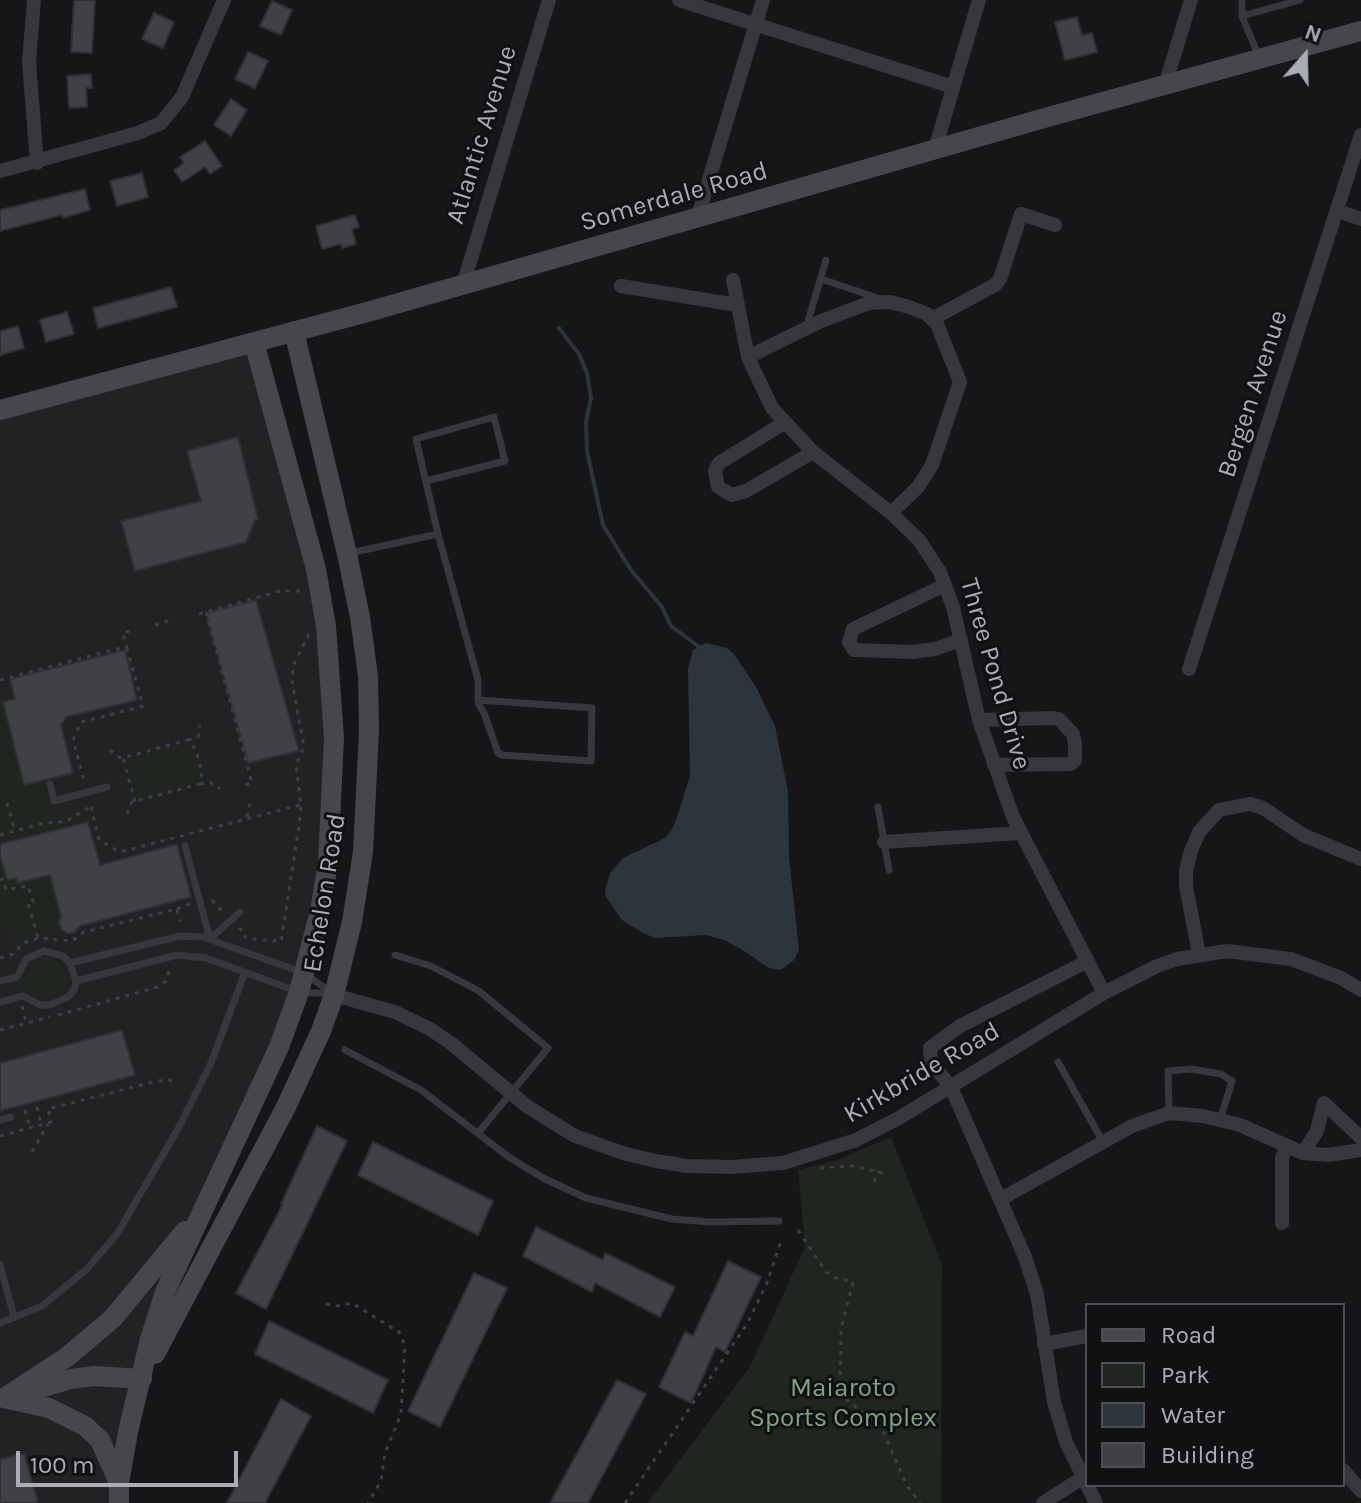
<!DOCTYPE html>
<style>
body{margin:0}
#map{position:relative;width:1361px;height:1503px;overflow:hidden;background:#161618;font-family:Karla,sans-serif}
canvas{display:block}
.legend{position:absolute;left:1085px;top:1303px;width:260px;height:184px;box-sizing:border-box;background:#111113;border:2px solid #4d4f55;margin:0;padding:10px 14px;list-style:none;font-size:24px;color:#a8adb8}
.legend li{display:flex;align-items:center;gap:16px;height:40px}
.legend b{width:40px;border:2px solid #4d4f55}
.north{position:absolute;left:1265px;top:16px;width:80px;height:80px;-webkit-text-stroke:6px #111113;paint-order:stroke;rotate:20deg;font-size:22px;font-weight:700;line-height:32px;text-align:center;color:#a8adb8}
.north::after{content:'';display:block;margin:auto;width:28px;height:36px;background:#a8adb8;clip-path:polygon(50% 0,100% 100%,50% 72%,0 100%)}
.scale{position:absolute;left:16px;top:1451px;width:222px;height:36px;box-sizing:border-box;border:4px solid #a8adb8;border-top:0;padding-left:10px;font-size:24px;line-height:28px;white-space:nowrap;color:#a8adb8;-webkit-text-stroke:6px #111113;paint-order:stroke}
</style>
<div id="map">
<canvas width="1361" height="1503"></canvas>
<ul class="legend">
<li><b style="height:10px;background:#45474d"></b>Road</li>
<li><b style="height:22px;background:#1e261f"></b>Park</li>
<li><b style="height:22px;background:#2c353c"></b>Water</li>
<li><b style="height:22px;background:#404145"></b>Building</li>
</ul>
<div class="north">N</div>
<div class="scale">100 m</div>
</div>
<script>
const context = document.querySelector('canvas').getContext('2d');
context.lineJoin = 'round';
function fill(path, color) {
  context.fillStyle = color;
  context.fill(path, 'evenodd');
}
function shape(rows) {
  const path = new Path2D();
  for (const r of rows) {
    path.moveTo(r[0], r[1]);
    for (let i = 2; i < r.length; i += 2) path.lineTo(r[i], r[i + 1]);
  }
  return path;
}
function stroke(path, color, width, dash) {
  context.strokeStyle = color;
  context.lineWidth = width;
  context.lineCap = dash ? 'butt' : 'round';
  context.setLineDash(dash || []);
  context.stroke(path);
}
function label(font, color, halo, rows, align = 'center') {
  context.font = font + ' Karla,sans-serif';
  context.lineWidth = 6;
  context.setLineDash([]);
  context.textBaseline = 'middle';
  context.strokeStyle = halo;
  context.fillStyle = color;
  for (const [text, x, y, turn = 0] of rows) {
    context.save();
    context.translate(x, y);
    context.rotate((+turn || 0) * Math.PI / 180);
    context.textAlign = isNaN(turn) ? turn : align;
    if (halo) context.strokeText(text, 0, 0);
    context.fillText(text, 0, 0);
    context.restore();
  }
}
fill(shape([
 [254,342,326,626,328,863,299,992,165,1292,119,1503,0,1503,0,410]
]), '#222225');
fill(shape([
 [0,689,9,695,10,700,3,702,24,785,43,780,48,801,54,807,63,808,87,802,93,822,39,835,61,916,59,923,62,930,11,944,0,920],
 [187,742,195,751,201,771,197,783,137,800,126,759],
 [46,956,54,957,65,967,68,982,65,990,59,995,44,998,16,989,16,984,39,959],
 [891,1137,942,1264,941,1503,647,1503,750,1367,805,1247,798,1170,837,1160]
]), '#1e261f');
fill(shape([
 [706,643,727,648,734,654,756,687,775,726,788,792,789,857,799,950,794,960,781,970,769,968,741,949,724,940,706,935,655,938,643,933,622,920,606,897,605,891,610,873,623,858,665,838,671,831,676,820,690,776,688,669,693,650]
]), '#2c353c');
stroke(shape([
 [559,328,579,354,587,373,591,398,586,422,587,451,603,525,631,570,662,607,671,626,702,649]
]), '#2c353c', 4);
const building = shape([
 [74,0,95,0,92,53,71,52,74,0],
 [272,1,292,10,281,35,260,26,272,1],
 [154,13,174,22,163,48,142,39,154,13],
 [1077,17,1082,35,1092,33,1097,52,1065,60,1055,22,1077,17],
 [248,52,268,61,255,88,235,79,248,52],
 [91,74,92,88,86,88,87,107,69,108,67,76,91,74],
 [231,99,247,110,231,136,214,125,231,99],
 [205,141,222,166,210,174,205,167,182,182,174,170,184,163,180,157,205,141],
 [142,173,148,197,117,206,110,181,142,173],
 [85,189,90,210,63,218,62,215,0,231,0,210,85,189],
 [355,215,359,227,352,229,356,244,342,248,341,244,322,249,316,226,355,215],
 [171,287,177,307,98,328,93,308,171,287],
 [67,312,74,334,46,342,40,320,67,312],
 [18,326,24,348,0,355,0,331,18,326],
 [238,437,258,519,255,520,246,542,135,571,121,521,201,501,187,451,238,437],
 [256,600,299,751,248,763,206,613,256,600],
 [125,650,137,700,66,717,61,725,73,773,24,785,3,702,15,699,10,679,125,650],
 [88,822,100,865,177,844,191,897,80,926,75,932,68,934,62,930,59,923,61,916,50,875,17,883,16,878,7,880,0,855,0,844,88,822],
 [122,1030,135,1075,0,1111,0,1063,122,1030],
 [317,1126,347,1141,266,1309,236,1293,283,1204,281,1204,317,1126],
 [373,1142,493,1201,478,1235,358,1175,373,1142],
 [536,1227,603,1260,605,1253,675,1287,660,1317,595,1283,592,1292,523,1256,536,1227],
 [728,1261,761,1277,725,1352,716,1347,691,1403,659,1387,685,1332,693,1336,728,1261],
 [474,1273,507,1288,440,1427,408,1411,474,1273],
 [269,1321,388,1380,373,1413,255,1354,269,1321],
 [617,1380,646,1394,588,1503,550,1503,617,1380],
 [281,1399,311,1416,265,1503,227,1503,281,1399],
 [24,1453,38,1503,0,1503,0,1459,24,1453]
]);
fill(building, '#404145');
stroke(building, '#303034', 2);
stroke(shape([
 [206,612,252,783,245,785],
 [199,614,280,591,302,591],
 [155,625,174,619],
 [127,649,123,632,135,631],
 [0,680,116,649,127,649,143,706,81,722,73,740,84,781],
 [188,740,198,737,200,725],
 [110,750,123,760],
 [200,784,210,782,220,789],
 [7,803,15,831],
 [91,807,99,840,120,852,300,805],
 [127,814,132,802,200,784,202,772,196,750,188,740,123,758,135,802],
 [247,817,250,804],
 [0,835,44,823,65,822,90,807],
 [0,880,3,879,6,890,28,886,33,902,28,903,38,938],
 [212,900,223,912],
 [177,909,190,904],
 [239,928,245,932,245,937,258,940,281,941,282,936,299,826,301,805,296,765,304,747,292,680,293,666,309,634],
 [0,958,13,954,23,943,38,938,72,941,84,932,177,909,180,922],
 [22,1006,26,1022],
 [58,1015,158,987,166,981,170,968],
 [0,1030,50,1017],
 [37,1107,41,1124],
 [25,1110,30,1127],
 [0,1136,51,1122,48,1109,157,1081,169,1080,178,1083],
 [32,1152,48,1124],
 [820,1168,852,1166,887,1174],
 [874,1182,879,1171],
 [798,1230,826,1272,836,1278,853,1282,841,1329,840,1390,843,1397,872,1419,884,1433,907,1486,920,1503],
 [326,1304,337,1306,352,1303,399,1332,405,1345,401,1414,385,1453,381,1481,368,1503],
 [625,1503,747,1324,767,1283,782,1238]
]), '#3d3f44', 3, [4, 6]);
stroke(shape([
 [1242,0,1242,16],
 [1259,57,1242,16,1300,0],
 [821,279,881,299],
 [806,328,826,260],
 [426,481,505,461,494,417,416,439,438,534,478,680,478,700,479,705,484,713,498,753,502,755,591,761,592,708,478,700],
 [350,553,438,534],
 [50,784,54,801,107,787],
 [878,807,889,870],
 [185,846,210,939,240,912],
 [395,955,431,966,479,991,548,1048,478,1133],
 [70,963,180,936,203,937,304,973,332,993],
 [0,981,17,977,26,959,44,951,63,956,70,963,76,981,74,990,68,997,50,1005,40,1005,23,996,0,1002],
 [76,981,177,955,206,958,299,992,333,994],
 [345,1050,421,1090,510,1158,545,1179,586,1198,672,1219,710,1222,779,1221],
 [1058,1062,1103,1142],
 [1169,1113,1168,1071,1191,1069,1221,1074,1232,1081,1220,1120],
 [0,1120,11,1117],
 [0,1264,14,1317],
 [0,1323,42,1306,87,1269,117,1234,178,1129,211,1063,245,972]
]), '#37383d', 7);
stroke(shape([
 [34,0,29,62,37,163],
 [679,0,953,87],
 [1165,85,1191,0],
 [935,149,979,0],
 [0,171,138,133,161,123,182,97,224,0],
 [1338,211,1361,219],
 [698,216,763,0],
 [733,280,748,357,772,408,813,452,891,513,919,540,940,572,953,607,979,720,1013,817,1104,993],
 [463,285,549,0],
 [621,286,737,305],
 [932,319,995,285,1000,279,1021,214,1055,225],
 [748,357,821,321,869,303,890,302,909,307,927,314,937,324,960,382,932,465,918,487,891,513],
 [784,423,719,463,715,471,718,487,732,495,746,491,813,452],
 [945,585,853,629,849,642,854,650,913,652,935,649,961,640],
 [1189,669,1361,135],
 [979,720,1054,718,1059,719,1073,734,1075,743,1075,760,1071,764,994,765],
 [884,842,1020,833],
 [1199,954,1186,886,1186,871,1191,851,1199,832,1219,810,1250,804,1263,808,1303,835,1361,859],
 [1086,962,960,1026,930,1048,931,1063,951,1087,1025,1257,1037,1294,1054,1402,1066,1442,1096,1503],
 [334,995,395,1012,430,1029,452,1044,528,1107,575,1136,626,1154,656,1161,687,1166,731,1167,783,1163,856,1140,899,1118,1104,993,1157,966,1177,959,1227,951,1291,959,1341,978,1361,990],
 [1303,1153,1317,1131,1324,1103,1361,1138],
 [1001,1199,1132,1126,1169,1113,1203,1116,1240,1125,1303,1153,1328,1155,1361,1150],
 [1282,1223,1282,1158,1287,1146],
 [1044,1344,1087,1336],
 [1343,1470,1361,1491],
 [1043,1503,1082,1478]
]), '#37383d', 14);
stroke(shape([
 [0,410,371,311,1048,117,1361,31],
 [155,1354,286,1107,321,1031,334,995,352,922,363,852,369,730,368,676,360,617,347,554,294,331],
 [23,1393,71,1379,94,1376,142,1379],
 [4,1398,67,1357,113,1318,185,1231],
 [4,1398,49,1408,85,1426,100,1440,118,1481],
 [119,1503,119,1483,128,1432,150,1339,165,1292,279,1047,299,992,320,911,328,863,334,738,326,626,316,569,254,342]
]), '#45474d', 20);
label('26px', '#a8adb8', '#111113', [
 ["Atlantic Avenue",482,135,-73],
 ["Somerdale Road",674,197,-16],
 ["Bergen Avenue",1253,394,-72],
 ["Three Pond Drive",995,674,74],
 ["Echelon Road",325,893,-81],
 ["Kirkbride Road",922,1073,-30]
]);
label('26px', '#7fa381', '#111113', [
 ["Maiaroto",843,1389],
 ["Sports Complex",843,1419]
]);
</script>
